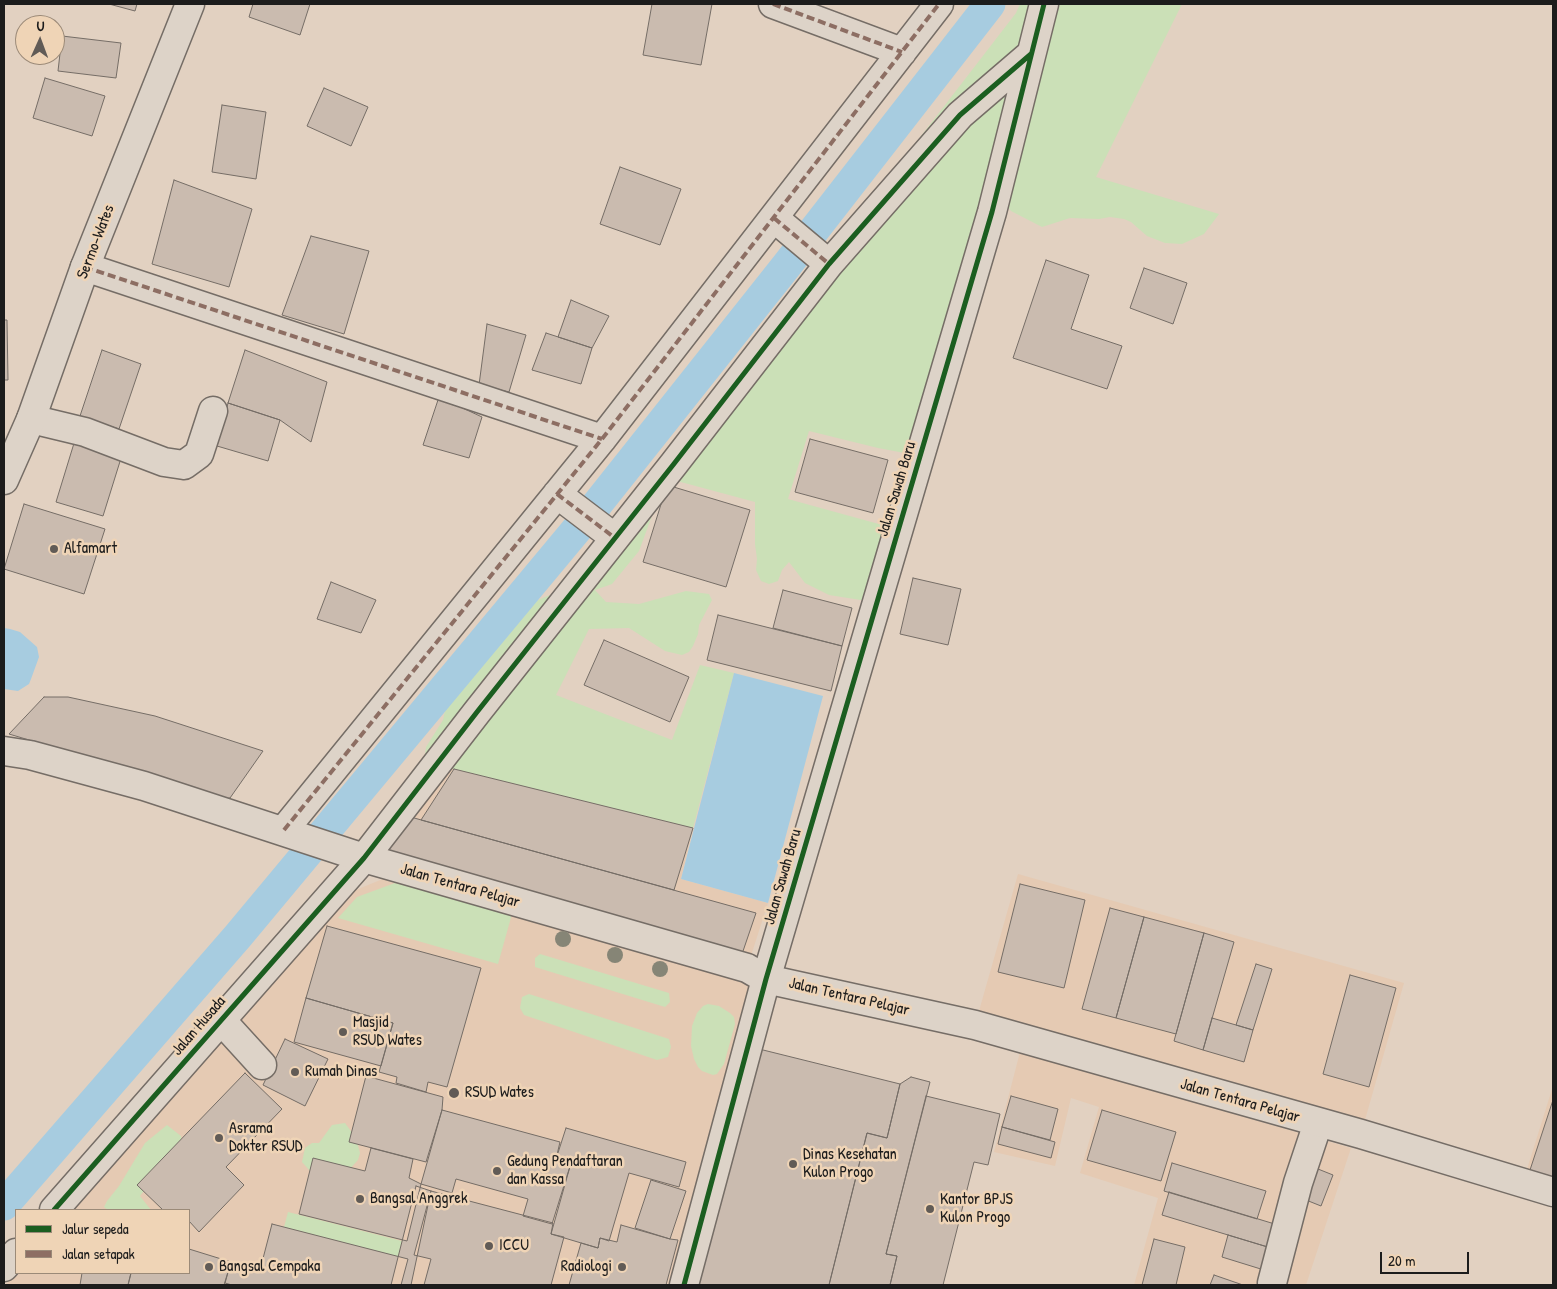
<!DOCTYPE html>
<style>
body{margin:0}
#map{position:relative;width:1557px;height:1289px;overflow:hidden;background:#e2d1c1;font-family:"Patrick Hand",sans-serif}
canvas{display:block}
.frame{position:absolute;inset:0;border:5px solid #1c1c1c;pointer-events:none}
.legend{position:absolute;left:15px;top:1209px;width:175px;height:65px;box-sizing:border-box;background:#efd4b6;border:1px solid #9b8a78;margin:0;padding:6px 9px;list-style:none;font-size:15px;color:#1c1c1c}
.legend li{display:flex;align-items:center;gap:10px;height:25px}
.legend b{width:25px;border:1px solid #9b8a78}
.north{position:absolute;left:15px;top:15px;width:50px;height:50px;box-sizing:border-box;background:#efd4b6;border:1px solid #9b8a78;border-radius:50%;rotate:2deg;font-size:14px;font-weight:700;line-height:20px;text-align:center;color:#1c1c1c}
.north::after{content:'';display:block;margin:auto;width:18px;height:22px;background:#615b56;clip-path:polygon(50% 0,100% 100%,50% 72%,0 100%)}
.scale{position:absolute;left:1380px;top:1252px;width:89px;height:22px;box-sizing:border-box;border:2px solid #1c1c1c;border-top:0;padding-left:6px;font-size:15px;line-height:18px;white-space:nowrap;color:#1c1c1c;-webkit-text-stroke:4px #efd4b6;paint-order:stroke}
</style>
<div id="map">
<canvas width="1557" height="1289"></canvas>
<div class="frame"></div>
<ul class="legend">
<li><b style="height:6px;background:#1b5e20"></b>Jalur sepeda</li>
<li><b style="height:6px;background:#8d6e63"></b>Jalan setapak</li>
</ul>
<div class="north">U</div>
<div class="scale">20 m</div>
</div>
<script>
const context = document.querySelector('canvas').getContext('2d');
context.lineJoin = 'round';
function fill(path, color) {
  context.fillStyle = color;
  context.fill(path, 'evenodd');
}
function shape(rows) {
  const path = new Path2D();
  for (const r of rows) {
    path.moveTo(r[0], r[1]);
    for (let i = 2; i < r.length; i += 2) path.lineTo(r[i], r[i + 1]);
  }
  return path;
}
function stroke(path, color, width, dash) {
  context.strokeStyle = color;
  context.lineWidth = width;
  context.lineCap = dash ? 'butt' : 'round';
  context.setLineDash(dash || []);
  context.stroke(path);
}
function label(font, color, halo, rows, align = 'center') {
  context.font = font + ' "Patrick Hand",sans-serif';
  context.lineWidth = 5;
  context.setLineDash([]);
  context.textBaseline = 'middle';
  context.strokeStyle = halo;
  context.fillStyle = color;
  for (const [text, x, y, turn = 0] of rows) {
    context.save();
    context.translate(x, y);
    context.rotate((+turn || 0) * Math.PI / 180);
    context.textAlign = isNaN(turn) ? turn : align;
    if (halo) context.strokeText(text, 0, 0);
    context.fillText(text, 0, 0);
    context.restore();
  }
}
fill(shape([
 [436,765,454,769,693,828,681,879,768,903,747,968,764,976,683,1285,5,1285,16,1273,189,1273,189,1210,71,1210,351,892,395,874,364,858],
 [1018,874,1404,983,1361,1134,975,1025],
 [1020,1052,1351,1148,1306,1285,1134,1285,1158,1198,1080,1173,1099,1107,1071,1098,1055,1166,994,1152],
 [1553,1086,1553,1192,1523,1182]
]), '#e5cab3');
fill(shape([
 [1020,4,1036,4,986,201,910,454,878,448,809,431,788,499,886,526,867,601,829,595,805,583,789,562,782,570,778,581,769,584,761,581,756,570,757,559,755,544,755,502,666,478,639,551,612,584,595,590,606,602,639,604,686,591,709,594,712,600,699,625,698,634,693,646,689,652,682,655,665,651,629,628,589,629,556,695,672,740,700,665,734,673,693,828,454,769,428,764,425,754,426,747,443,720,445,711,462,682,485,657,508,621,517,616,528,604,560,591,796,298,1016,13],
 [1052,4,1182,4,1096,177,1219,214,1204,234,1182,244,1165,243,1147,236,1131,222,1124,219,1110,217,1099,219,1070,218,1042,227,1011,211,1005,203],
 [395,883,512,914,498,964,338,918,357,897],
 [540,954,669,993,670,1002,665,1007,535,967,535,958],
 [529,994,669,1039,671,1047,668,1057,657,1060,524,1015,520,1008,522,997],
 [708,1004,719,1006,730,1013,734,1017,735,1024,724,1064,717,1074,713,1075,702,1071,698,1067,694,1059,691,1046,692,1026,697,1013,703,1006],
 [345,1123,356,1138,360,1153,358,1160,346,1173,310,1171,302,1162,305,1148,312,1143,319,1143,332,1125],
 [167,1125,181,1136,182,1143,151,1189,143,1192,140,1196,151,1210,108,1210,104,1207,107,1201,119,1186,145,1143],
 [288,1212,402,1241,398,1257,284,1227]
]), '#cbe0b7');
fill(shape([
 [4,628,10,629,20,632,37,647,39,657,31,679,29,684,18,691,4,689],
 [734,673,823,696,768,903,681,879]
]), '#a7cce0');
stroke(shape([
 [4,1205,238,936,587,517,787,265,990,4]
]), '#a7cce0', 31);
const building = shape([
 [109,4,137,4,135,11,109,4],
 [253,4,310,4,300,35,249,17,253,4],
 [652,4,712,4,701,65,643,55,652,4],
 [62,36,121,43,116,78,58,71,62,36],
 [45,78,105,96,92,136,33,118,45,78],
 [324,88,368,107,351,146,307,126,324,88],
 [222,105,266,112,256,179,212,172,222,105],
 [620,167,681,189,660,245,600,224,620,167],
 [174,180,252,209,229,287,152,264,174,180],
 [311,236,369,251,344,334,282,315,311,236],
 [1046,260,1089,275,1071,329,1122,346,1107,389,1013,358,1046,260],
 [1144,268,1187,283,1173,324,1130,308,1144,268],
 [571,300,609,316,592,348,558,337,571,300],
 [4,320,7,320,8,380,4,380,4,320],
 [487,324,526,335,509,392,479,385,487,324],
 [546,333,592,348,581,384,532,370,546,333],
 [102,350,141,364,119,429,80,416,102,350],
 [245,350,327,382,311,442,280,420,228,403,245,350],
 [439,397,482,417,469,458,423,445,439,397],
 [228,403,280,420,268,461,217,446,228,403],
 [810,439,888,460,873,513,795,492,810,439],
 [75,440,122,455,103,516,56,502,75,440],
 [667,485,750,510,726,587,643,562,667,485],
 [24,504,105,529,84,594,4,569,24,504],
 [913,578,961,589,948,645,900,634,913,578],
 [331,582,376,600,361,633,317,619,331,582],
 [783,590,852,608,842,646,773,628,783,590],
 [718,615,842,646,831,691,707,660,718,615],
 [604,640,689,677,670,722,584,685,604,640],
 [44,697,68,697,155,716,263,751,230,798,225,799,9,734,44,697],
 [454,769,693,828,674,890,421,820,454,769],
 [407,816,756,913,741,957,383,853,407,816],
 [1020,884,1085,900,1064,988,998,972,1020,884],
 [1110,908,1144,917,1116,1018,1082,1009,1110,908],
 [1144,917,1204,933,1176,1034,1116,1018,1144,917],
 [327,926,481,968,447,1087,428,1082,426,1092,396,1083,397,1077,379,1072,393,1023,306,998,327,926],
 [1204,933,1234,942,1203,1050,1174,1041,1204,933],
 [1256,964,1272,969,1253,1030,1236,1025,1256,964],
 [1350,975,1396,988,1369,1087,1323,1074,1350,975],
 [306,998,393,1023,381,1066,294,1042,306,998],
 [1212,1018,1253,1030,1244,1062,1203,1050,1212,1018],
 [285,1039,328,1059,305,1106,263,1085,285,1039],
 [755,1048,900,1084,887,1138,867,1133,829,1285,696,1285,755,1048],
 [245,1073,282,1109,226,1167,244,1185,199,1232,189,1221,189,1210,163,1210,137,1185,245,1073],
 [366,1076,443,1097,442,1110,426,1162,349,1142,366,1076],
 [911,1077,930,1082,886,1254,897,1256,890,1285,829,1285,867,1133,887,1138,900,1084,911,1077],
 [926,1096,1000,1114,988,1165,974,1162,943,1285,890,1285,897,1256,886,1254,926,1096],
 [1011,1096,1058,1109,1050,1140,1002,1127,1011,1096],
 [1553,1100,1553,1177,1530,1170,1553,1100],
 [442,1110,560,1142,556,1159,571,1163,552,1224,523,1216,528,1199,456,1179,452,1193,421,1184,442,1110],
 [1102,1110,1176,1132,1161,1181,1087,1160,1102,1110],
 [1002,1127,1055,1142,1051,1158,998,1144,1002,1127],
 [566,1128,686,1162,679,1187,629,1173,609,1241,600,1238,598,1248,551,1234,571,1163,556,1159,566,1128],
 [371,1148,413,1159,409,1178,421,1184,407,1241,299,1214,313,1158,365,1171,371,1148],
 [1172,1163,1266,1191,1257,1219,1164,1191,1172,1163],
 [1318,1169,1333,1175,1321,1206,1306,1200,1318,1169],
 [651,1180,686,1191,670,1239,635,1228,651,1180],
 [416,1186,431,1191,411,1285,391,1285,416,1186],
 [431,1191,553,1223,551,1234,564,1237,551,1285,424,1285,431,1259,414,1255,431,1191],
 [1169,1192,1278,1225,1271,1248,1162,1215,1169,1192],
 [272,1224,408,1259,401,1285,232,1285,225,1283,231,1262,260,1270,272,1224],
 [621,1225,670,1239,678,1240,666,1285,569,1285,581,1243,598,1248,600,1238,617,1242,621,1225],
 [1228,1235,1271,1248,1264,1270,1222,1257,1228,1235],
 [1154,1239,1185,1247,1176,1285,1142,1285,1154,1239],
 [189,1249,231,1262,224,1285,128,1285,131,1273,189,1273,189,1249],
 [82,1273,131,1273,128,1285,80,1285,82,1273],
 [1214,1275,1243,1285,1210,1285,1214,1275]
]);
fill(building, '#cabbaf');
stroke(building, '#756d66', 1);
const minor = shape([
 [773,4,902,52],
 [774,218,829,264],
 [85,267,602,439],
 [31,419,85,432,164,462,184,465,199,454,213,411],
 [557,494,615,538],
 [284,830,602,439,939,4],
 [221,1020,262,1065],
 [54,1210,364,858,477,712,673,465,829,264,960,115,1031,54],
 [4,1267,16,1253],
 [1272,1283,1298,1183,1318,1123],
 [684,1285,766,979,992,212,1044,4]
]);
const major = shape([
 [4,480,31,419,85,267,190,4],
 [4,751,30,755,144,786,364,858,747,968,766,979,975,1025,1361,1134,1553,1192]
]);
stroke(minor, '#756d66', 31);
stroke(major, '#756d66', 31);
stroke(minor, '#ddd3c8', 28);
stroke(major, '#ddd3c8', 28);
stroke(shape([
 [773,4,902,52],
 [774,218,829,264],
 [85,267,602,439],
 [557,494,615,538],
 [284,830,602,439,939,4]
]), '#8d6e63', 4, [8, 4]);
stroke(shape([
 [54,1210,364,858,477,712,673,465,829,264,960,115,1031,54],
 [684,1285,766,979,992,212,1044,4]
]), '#1b5e20', 5);
context.fillStyle = '#868576';
for (const [x, y] of [
 [563,939],
 [615,955],
 [660,969]
]) {
  context.beginPath();
  context.arc(x, y, 8, 0, 2 * Math.PI);
  context.fill();
}
for (const [x, y, r, color] of [
 [54,549,5,"#615b56"],
 [343,1032,5,"#615b56"],
 [295,1072,5,"#615b56"],
 [454,1093,6,"#615b56"],
 [219,1138,5,"#615b56"],
 [793,1164,5,"#615b56"],
 [497,1171,5,"#615b56"],
 [360,1199,5,"#615b56"],
 [930,1209,5,"#615b56"],
 [489,1246,5,"#615b56"],
 [209,1267,5,"#615b56"],
 [622,1267,5,"#615b56"]
]) {
  const dot = new Path2D();
  dot.arc(x, y, r, 0, 2 * Math.PI);
  context.fillStyle = color;
  context.fill(dot);
  stroke(dot, '#efd4b6', 2);
}
label('16px', '#1c1c1c', '#efd4b6', [
 ["Sermo-Wates",96,242,-69],
 ["Jalan Sawah Baru",897,489,-73],
 ["Jalan Sawah Baru",783,877,-74],
 ["Jalan Tentara Pelajar",460,886,16],
 ["Jalan Tentara Pelajar",849,997,13],
 ["Jalan Husada",199,1026,-49],
 ["Jalan Tentara Pelajar",1240,1101,16]
]);
label('16px', '#1c1c1c', '#efd4b6', [
 ["Alfamart",64,549],
 ["Masjid",353,1023],
 ["RSUD Wates",353,1041],
 ["Rumah Dinas",305,1072],
 ["RSUD Wates",465,1093],
 ["Asrama",229,1129],
 ["Dokter RSUD",229,1147],
 ["Dinas Kesehatan",803,1155],
 ["Kulon Progo",803,1173],
 ["Gedung Pendaftaran",507,1162],
 ["dan Kassa",507,1180],
 ["Bangsal Anggrek",370,1199],
 ["Kantor BPJS",940,1200],
 ["Kulon Progo",940,1218],
 ["ICCU",499,1246],
 ["Bangsal Cempaka",219,1267],
 ["Radiologi",612,1267,"right"]
], 'left');
</script>
